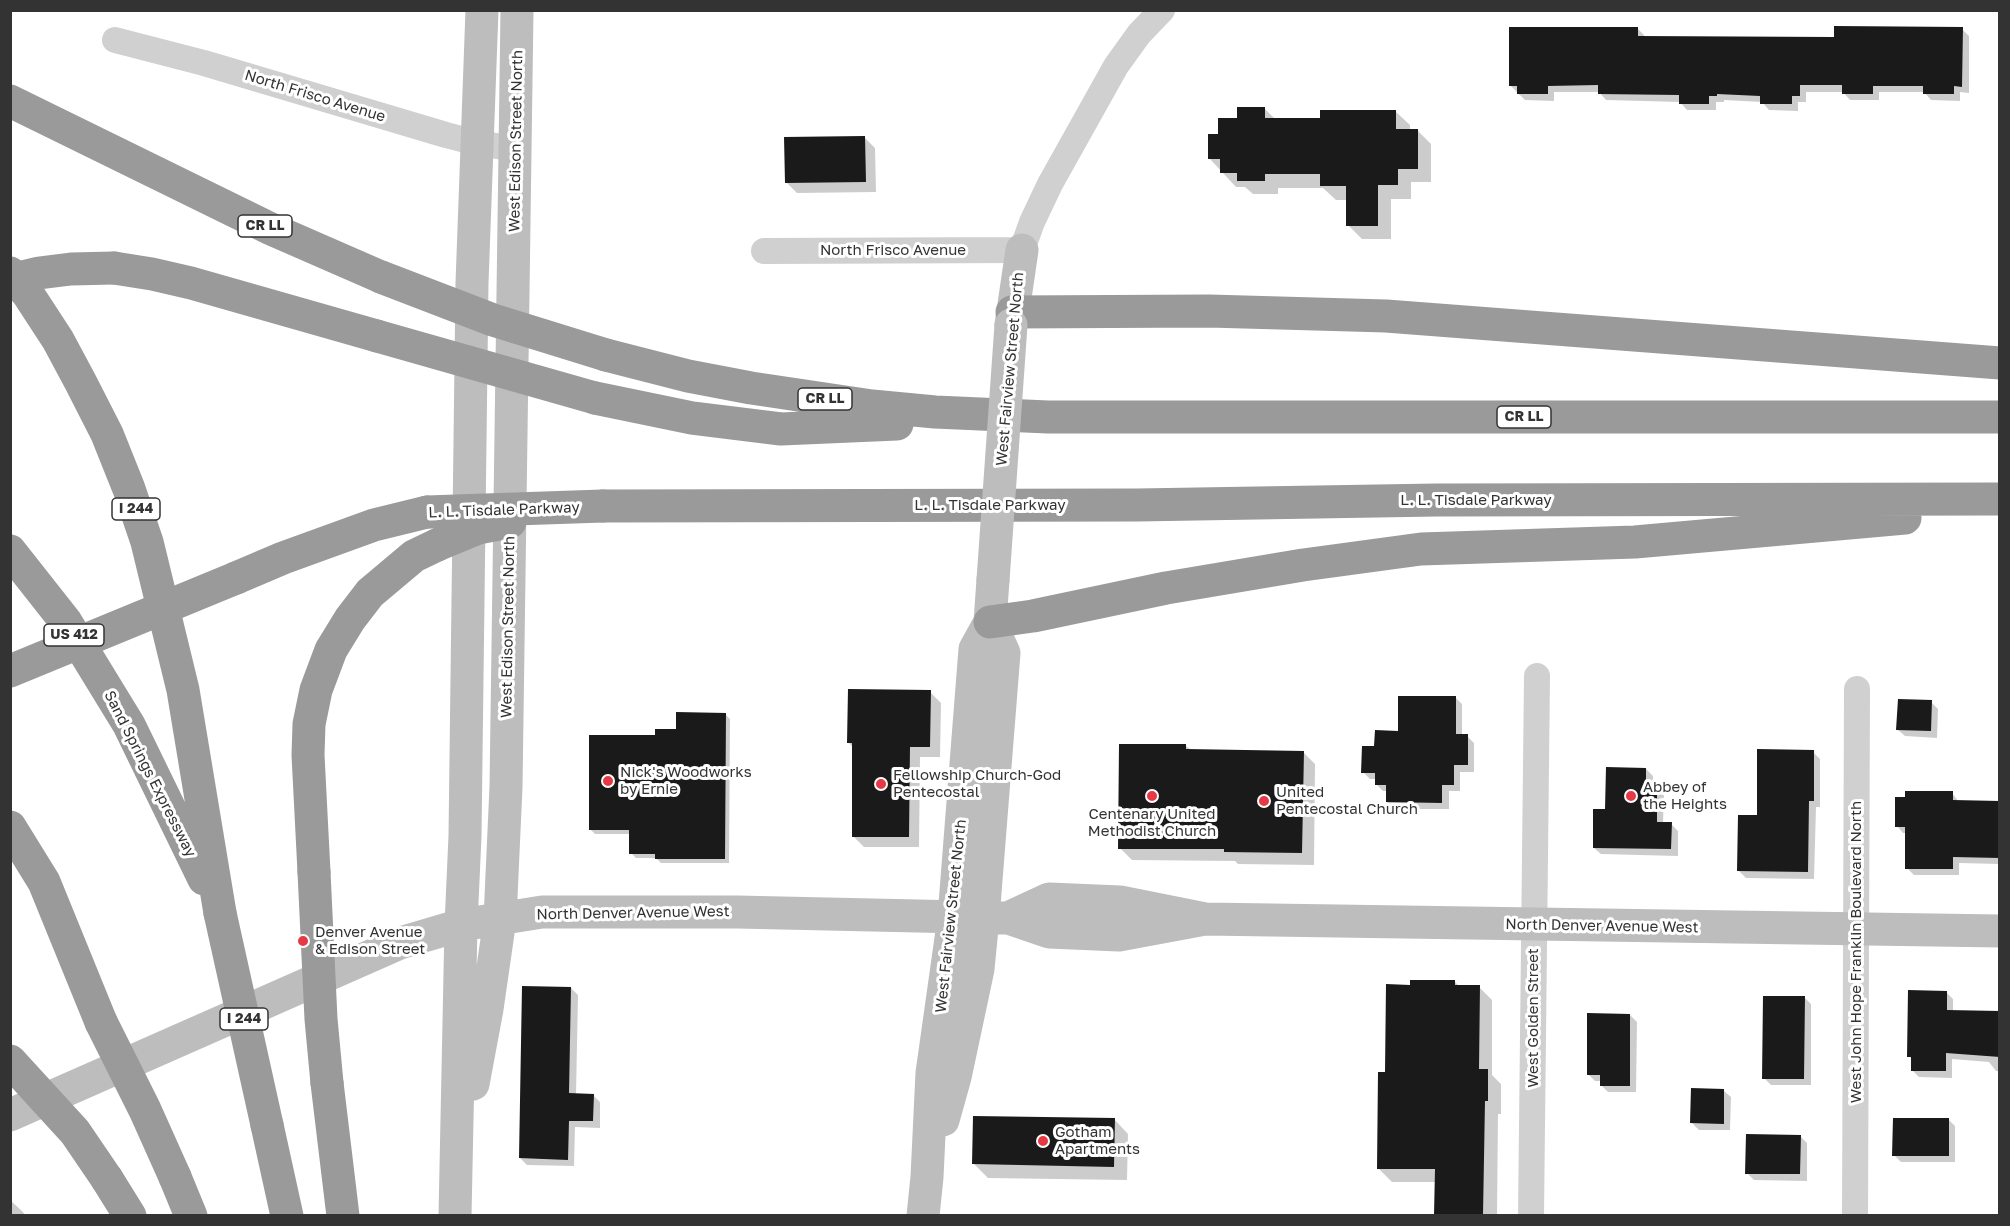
<!DOCTYPE html>
<style>
body{margin:0}
#map{position:relative;width:2010px;height:1226px;overflow:hidden;background:#fff;font-family:"Golos Text",sans-serif}
canvas{display:block}
.frame{position:absolute;inset:0;border:12px solid #333;pointer-events:none}
</style>
<div id="map">
<canvas width="2010" height="1226"></canvas>
<div class="frame"></div>
</div>
<script>
const context = document.querySelector('canvas').getContext('2d');
context.lineJoin = 'round';
function fill(path, color) {
  context.fillStyle = color;
  context.fill(path, 'evenodd');
}
function shape(rows) {
  const path = new Path2D();
  for (const r of rows) {
    path.moveTo(r[0], r[1]);
    for (let i = 2; i < r.length; i += 2) path.lineTo(r[i], r[i + 1]);
  }
  return path;
}
function stroke(path, color, width, dash) {
  context.strokeStyle = color;
  context.lineWidth = width;
  context.lineCap = dash ? 'butt' : 'round';
  context.setLineDash(dash || []);
  context.stroke(path);
}
function label(font, color, halo, rows, align = 'center') {
  context.font = font + ' "Golos Text",sans-serif';
  context.lineWidth = 6;
  context.setLineDash([]);
  context.textBaseline = 'middle';
  context.strokeStyle = halo;
  context.fillStyle = color;
  for (const [text, x, y, turn = 0] of rows) {
    context.save();
    context.translate(x, y);
    context.rotate((+turn || 0) * Math.PI / 180);
    context.textAlign = isNaN(turn) ? turn : align;
    if (halo) context.strokeText(text, 0, 0);
    context.fillText(text, 0, 0);
    context.restore();
  }
}
fill(shape([
 [1637,28,1644,35,1644,38,1836,39,1962,29,1969,36,1969,93,1960,92,1960,101,1931,100,1924,92,1879,92,1879,100,1850,100,1843,92,1806,92,1806,102,1798,102,1798,111,1769,110,1762,102,1724,100,1724,102,1716,102,1716,110,1687,110,1680,102,1606,100,1599,92,1554,92,1554,101,1525,100,1510,85],
 [1264,108,1275,119,1321,119,1395,111,1410,125,1410,130,1417,130,1431,144,1431,182,1411,182,1411,199,1391,199,1391,239,1362,239,1348,225,1347,200,1336,200,1323,188,1278,188,1278,194,1253,194,1245,187,1236,187,1210,159,1219,135,1238,120],
 [865,138,875,148,876,192,797,193,786,182],
 [930,692,941,703,940,757,920,757,919,847,864,847,853,836,854,748,849,743],
 [1455,697,1462,704,1462,736,1467,736,1474,743,1474,772,1460,772,1460,791,1449,791,1449,809,1394,809,1387,802,1387,791,1383,791,1376,784,1376,779,1370,779,1363,772,1376,747],
 [1931,702,1938,709,1937,738,1905,736,1898,730],
 [725,714,730,719,729,863,661,863,656,858,636,858,631,853,631,834,595,834,590,829,657,736],
 [1186,746,1191,750,1303,752,1315,764,1314,865,1238,864,1235,861,1132,860,1120,848],
 [1813,752,1820,759,1820,807,1816,807,1814,879,1746,878,1739,871,1758,817],
 [1646,769,1653,776,1653,785,1657,785,1664,792,1663,823,1671,824,1678,831,1678,856,1601,854,1594,848,1607,811],
 [1952,793,1959,802,2000,803,2000,864,1959,863,1959,875,1914,875,1907,868,1906,833,1903,833,1897,826],
 [1454,981,1460,987,1479,987,1492,1000,1492,1075,1501,1084,1501,1114,1498,1114,1497,1216,1435,1216,1436,1182,1392,1182,1378,1168,1386,1073,1411,986],
 [571,988,578,995,576,1095,593,1095,600,1102,600,1128,575,1127,574,1166,527,1165,520,1158],
 [1946,992,1953,999,1953,1012,2000,1012,2000,1071,1996,1071,1989,1062,1952,1059,1952,1078,1919,1077,1912,1070,1912,1059,1909,1056],
 [1804,997,1811,1004,1811,1085,1771,1085,1764,1078],
 [1630,1015,1637,1022,1636,1092,1608,1092,1601,1085,1602,1081,1595,1081,1588,1074],
 [1724,1091,1731,1097,1730,1130,1699,1130,1692,1123],
 [1114,1119,1128,1134,1127,1180,988,1178,974,1164],
 [1948,1119,1955,1126,1955,1162,1901,1162,1894,1155],
 [1800,1136,1807,1143,1807,1181,1754,1180,1747,1173],
 [10,1200,23,1212,25,1216,10,1216]
]), '#0003');
fill(shape([
 [1834,26,1963,27,1962,87,1954,86,1954,94,1923,94,1923,86,1873,86,1873,94,1842,94,1842,85,1800,85,1800,96,1792,96,1792,104,1760,104,1760,96,1717,94,1717,96,1709,96,1709,104,1679,104,1679,95,1598,94,1598,85,1548,86,1548,94,1517,94,1517,86,1509,86,1509,27,1638,27,1638,36,1834,37],
 [1237,107,1265,107,1265,118,1320,118,1320,110,1396,110,1396,129,1418,129,1418,169,1398,169,1398,185,1378,185,1378,226,1346,226,1346,186,1320,186,1320,174,1265,174,1265,181,1237,181,1237,173,1220,173,1220,159,1208,159,1208,134,1218,134,1218,118,1237,118],
 [865,136,866,182,785,183,784,137],
 [848,689,931,690,930,747,910,747,909,837,852,837,852,743,847,743],
 [1398,696,1456,696,1456,734,1468,734,1468,765,1454,765,1454,785,1442,785,1442,803,1386,802,1386,785,1375,785,1375,773,1361,773,1362,746,1374,746,1375,730,1398,731],
 [1898,699,1932,700,1931,731,1896,730],
 [676,712,726,713,725,859,655,859,655,854,629,854,629,830,589,830,589,735,655,735,655,729,676,729],
 [1119,744,1186,744,1186,749,1304,751,1302,853,1224,852,1224,849,1118,849],
 [1757,749,1814,750,1814,801,1809,801,1808,872,1737,871,1738,815,1757,815],
 [1606,767,1646,768,1646,784,1657,784,1657,822,1672,822,1671,849,1593,848,1593,809,1605,809],
 [1905,791,1953,791,1953,800,2000,801,2000,858,1953,857,1953,869,1905,869,1905,827,1895,827,1895,797,1905,797],
 [1410,980,1455,980,1455,985,1480,985,1479,1069,1488,1069,1488,1101,1485,1101,1483,1215,1434,1215,1435,1169,1377,1169,1378,1072,1385,1072,1386,984,1410,985],
 [522,986,571,987,569,1093,594,1094,593,1121,569,1121,568,1160,519,1158],
 [1908,990,1947,991,1947,1010,2000,1011,2000,1057,1946,1053,1946,1071,1911,1071,1911,1057,1907,1057],
 [1763,996,1805,996,1804,1079,1762,1079],
 [1587,1013,1630,1014,1630,1086,1600,1086,1600,1075,1587,1075],
 [1691,1088,1724,1089,1724,1124,1690,1123],
 [973,1116,1115,1118,1114,1167,972,1164],
 [1893,1118,1949,1118,1949,1156,1892,1156],
 [1746,1134,1801,1135,1800,1174,1745,1174]
]), '#1a1a1a');
stroke(shape([
 [115,40,204,63,446,135,477,143,516,149],
 [764,251,1022,250,1032,222,1050,184,1116,66,1139,34,1162,10],
 [1531,1216,1537,676],
 [1855,1216,1857,689]
]), '#d0d0d0', 26);
stroke(shape([
 [1011,325,1022,250],
 [1008,918,1049,899,1120,902,1205,919,2000,931],
 [473,1084,487,1009,500,919,506,787,517,10],
 [10,1115,400,943,461,925,542,912,737,912,1008,918,1049,932,1119,935,1205,919],
 [943,1120,955,1077,978,969,983,918,1004,653,990,622],
 [455,1216,461,925,465,836,472,283,482,10],
 [923,1216,927,1177,932,1073,954,917,975,649,990,622,993,580]
]), '#bdbdbd', 33);
stroke(shape([
 [10,101,271,229,381,277],
 [114,268,152,274,191,283,377,336],
 [10,273,28,294,58,340,81,383,107,434,129,489,147,542,183,690,220,913],
 [1012,312,1209,311,1386,316,2000,363],
 [606,355,688,376,751,388,872,406,935,412,1048,417,2000,417],
 [595,398,692,418,781,429,897,424],
 [603,506,1137,505,1437,500,2000,499],
 [10,551,66,622,129,725,204,879],
 [236,578,283,558,374,525,427,512],
 [990,622,1033,616,1166,588,1303,565,1421,549,1635,542,1905,518],
 [10,827,44,882,101,1022],
 [314,872,308,755,309,724,316,690,331,650,350,619,370,593,414,556,437,545],
 [327,1083,343,1216],
 [267,1125,287,1216],
 [175,1177,191,1216],
 [107,1179,130,1216]
]), '#9a9a9a', 33);
stroke(shape([
 [993,580,1011,325]
]), '#bdbdbd', 33);
stroke(shape([
 [381,277,493,320,606,355],
 [10,280,39,273,71,269,114,268],
 [377,336,595,398],
 [427,512,603,506],
 [437,545,478,528,510,522],
 [10,671,236,578],
 [314,872,321,1019,327,1083],
 [220,913,267,1125],
 [101,1022,145,1110,175,1177],
 [10,1061,75,1132,107,1179]
]), '#9a9a9a', 33);
for (const [x, y, r, color] of [
 [608,781,6,"#e63946"],
 [881,784,6,"#e63946"],
 [1152,796,6,"#e63946"],
 [1631,796,6,"#e63946"],
 [1264,801,6,"#e63946"],
 [303,941,6,"#e63946"],
 [1043,1141,6,"#e63946"]
]) {
  const dot = new Path2D();
  dot.arc(x, y, r, 0, 2 * Math.PI);
  context.fillStyle = color;
  context.fill(dot);
  stroke(dot, '#fff', 2);
}
for (const [x, y, w] of [
 [265,226,54],
 [825,399,54],
 [1524,417,54],
 [136,509,48],
 [74,635,60],
 [244,1019,48]
]) {
  const box = new Path2D();
  box.roundRect(x - w / 2, y - 11, w, 22, 4.5);
  context.fillStyle = '#fff';
  context.fill(box);
  stroke(box, '#333', 1.5);
}
label('bold 14px', '#333', null, [
 ["CR LL",265,226],
 ["CR LL",825,399],
 ["CR LL",1524,417],
 ["I 244",136,509],
 ["US 412",74,635],
 ["I 244",244,1019]
]);
label('15px', '#333', '#fff', [
 ["North Frisco Avenue",315,96,17],
 ["West Edison Street North",516,141,-89],
 ["North Frisco Avenue",893,250],
 ["West Fairview Street North",1010,369,-85],
 ["L. L. Tisdale Parkway",1476,500],
 ["L. L. Tisdale Parkway",990,505],
 ["L. L. Tisdale Parkway",504,510,-2],
 ["West Edison Street North",508,627,-89],
 ["Sand Springs Expressway",150,774,63],
 ["North Denver Avenue West",633,913,-1],
 ["West Fairview Street North",951,916,-84],
 ["North Denver Avenue West",1602,926,1],
 ["West John Hope Franklin Boulevard North",1856,952,-90],
 ["West Golden Street",1533,1018,-90]
]);
label('15px', '#333', '#fff', [
 ["Nick's Woodworks",620,772],
 ["by Ernie",620,789],
 ["Fellowship Church-God",893,775],
 ["Pentecostal",893,792],
 ["Abbey of",1643,787],
 ["the Heights",1643,804],
 ["United",1276,792],
 ["Pentecostal Church",1276,809],
 ["Centenary United",1152,814,"center"],
 ["Methodist Church",1152,831,"center"],
 ["Denver Avenue",315,932],
 ["& Edison Street",315,949],
 ["Gotham",1055,1132],
 ["Apartments",1055,1149]
], 'left');
</script>
